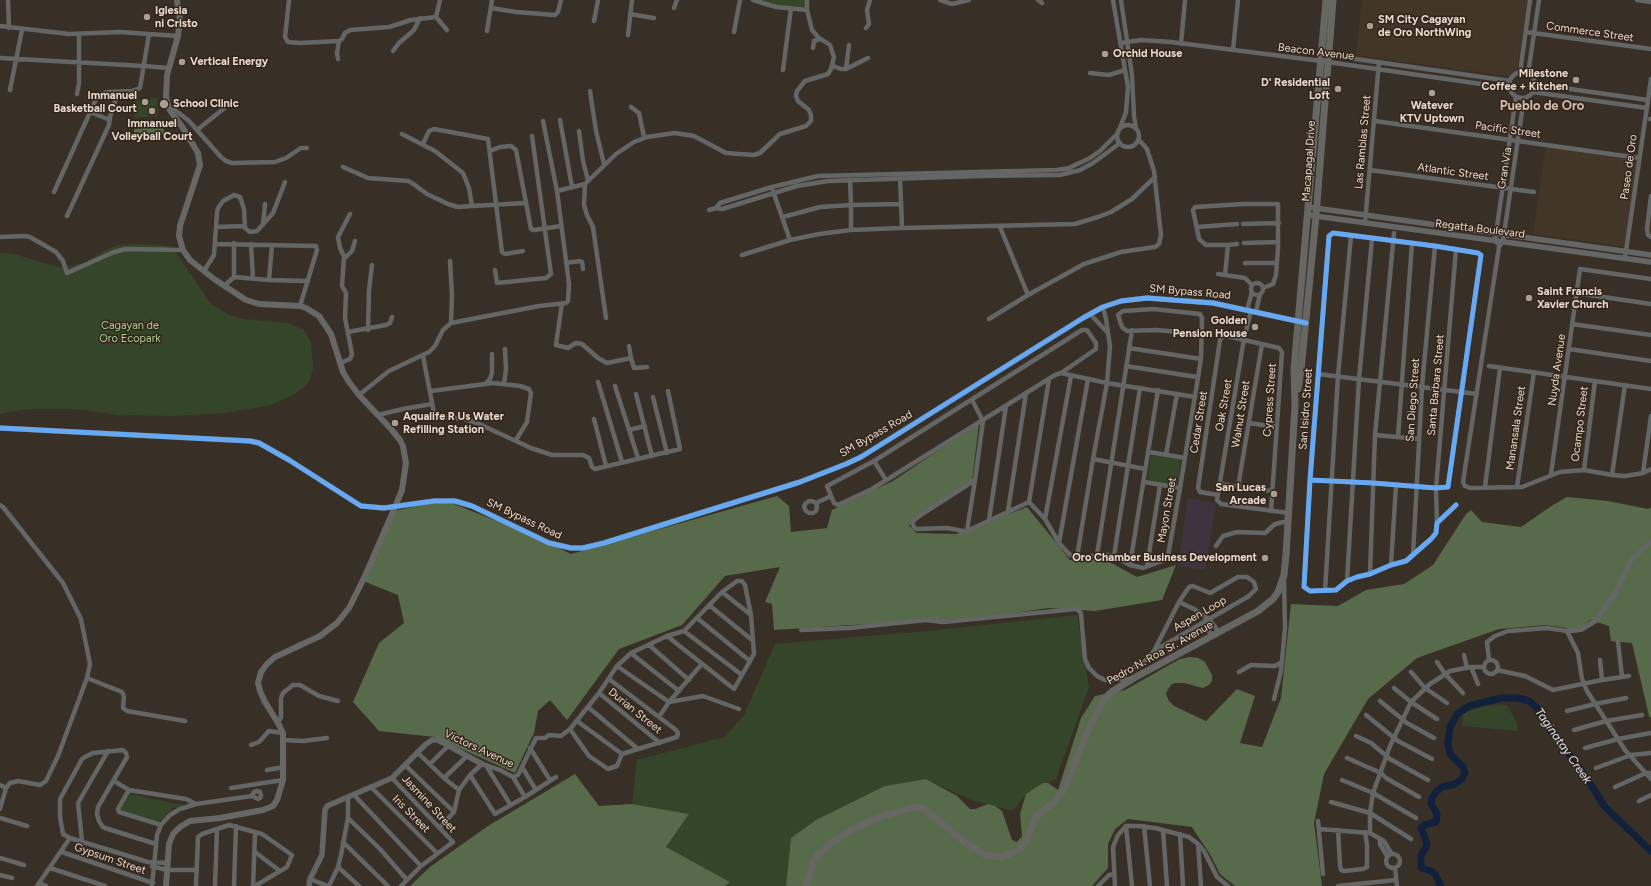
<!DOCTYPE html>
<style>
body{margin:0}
canvas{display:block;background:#382f27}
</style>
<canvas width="1651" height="886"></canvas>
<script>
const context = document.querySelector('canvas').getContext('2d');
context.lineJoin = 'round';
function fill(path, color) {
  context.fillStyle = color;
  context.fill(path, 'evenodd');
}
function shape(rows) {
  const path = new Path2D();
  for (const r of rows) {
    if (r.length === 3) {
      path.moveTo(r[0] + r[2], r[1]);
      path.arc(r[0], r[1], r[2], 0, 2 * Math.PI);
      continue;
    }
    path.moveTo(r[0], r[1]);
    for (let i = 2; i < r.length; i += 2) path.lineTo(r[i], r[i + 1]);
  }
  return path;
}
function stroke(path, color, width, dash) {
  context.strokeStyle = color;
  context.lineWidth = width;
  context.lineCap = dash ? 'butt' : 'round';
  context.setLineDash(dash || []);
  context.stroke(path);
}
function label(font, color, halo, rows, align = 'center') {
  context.font = font + ' Figtree,sans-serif';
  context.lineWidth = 3;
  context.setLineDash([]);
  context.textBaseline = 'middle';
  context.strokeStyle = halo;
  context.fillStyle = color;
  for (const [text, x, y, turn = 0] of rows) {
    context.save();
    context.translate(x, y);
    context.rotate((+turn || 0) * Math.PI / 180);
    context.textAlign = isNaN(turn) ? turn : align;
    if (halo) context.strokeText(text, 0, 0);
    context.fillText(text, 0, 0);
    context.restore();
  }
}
fill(shape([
 [1362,0,1528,0,1517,69,1507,76,1356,55],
 [1546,147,1637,160,1625,247,1533,234]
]), '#423628');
fill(shape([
 [1188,498,1216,503,1205,570,1178,566]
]), '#3f3340');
fill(shape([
 [757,0,805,0,805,9,776,6],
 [157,98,158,116,135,118,134,100],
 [131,244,162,245,172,247,211,304,229,315,244,319,288,323,304,330,311,342,313,369,310,380,305,386,295,394,271,405,224,413,175,416,118,415,77,409,27,409,0,414,0,253,14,254,57,267,66,267,84,263,108,249,118,245],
 [1151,455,1181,460,1177,486,1147,482],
 [1077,615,1089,687,1056,779,1026,794,1013,811,971,800,926,779,791,838,786,886,725,886,730,882,665,847,689,814,632,804,637,760,725,737,744,715,775,644,928,631],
 [1507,705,1517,723,1518,731,1463,726,1463,713,1484,706],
 [130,794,186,806,173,808,159,822,157,822,120,811]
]), '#354529');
fill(shape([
 [162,126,165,134,139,137,134,132,134,129],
 [979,423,972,482,909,525,916,533,956,534,1027,507,1070,560,1104,559,1137,577,1176,565,1162,600,1095,611,1048,608,960,621,930,620,774,630,772,604,765,602,780,567,725,576,682,625,619,649,567,720,550,700,538,711,534,733,515,773,435,737,379,731,353,702,379,643,404,623,398,595,363,581,394,511,444,500,532,535,571,554,777,496,789,506,791,532,827,528,832,510,893,481],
 [1567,497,1608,501,1648,509,1651,507,1651,718,1649,716,1632,643,1611,641,1609,626,1590,620,1582,627,1574,629,1546,625,1499,629,1417,658,1368,699,1324,774,1314,823,1322,886,1235,886,1220,874,1211,856,1192,827,1128,819,1115,829,1108,844,1108,868,1092,886,786,886,791,838,816,820,885,786,926,779,957,796,970,809,975,809,988,804,995,806,1002,811,1012,840,1017,842,1022,836,1020,814,1026,794,1043,783,1048,783,1058,790,1081,718,1095,696,1125,690,1180,659,1190,657,1198,658,1205,662,1212,675,1212,681,1209,685,1203,688,1184,683,1177,683,1172,684,1168,689,1166,694,1169,701,1174,706,1206,721,1237,689,1255,696,1240,743,1262,747,1281,698,1291,604,1338,606,1366,590,1404,584,1433,565,1466,514,1471,510,1482,522,1521,527,1553,505],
 [575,774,599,806,632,804,689,814,666,847,730,882,725,886,410,886,430,867,488,826]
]), '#576a4a');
stroke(shape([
 [1441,886,1435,874,1431,871,1421,868,1421,855,1426,848,1427,843,1421,828,1424,825,1436,822,1437,814,1431,803,1432,798,1436,792,1442,787,1455,784,1462,779,1465,773,1463,767,1450,754,1448,743,1450,727,1457,714,1469,706,1501,698,1518,698,1529,701,1539,710,1551,731,1581,770,1605,807,1651,851]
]), '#11213b', 7);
stroke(shape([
 [8,0,9,28],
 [289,0,285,37,288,42,300,43,339,41,342,39,345,33,350,30,389,27,411,20,436,17],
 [440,0,436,17,447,30],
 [753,0,776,7,807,10],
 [940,0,952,4,969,0],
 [1038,0,1042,3],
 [1113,0,1128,87,1126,112,1120,128],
 [1121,0,1132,75,1134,116,1136,128],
 [1637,0,1651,2],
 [491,8,516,12,555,15,558,12,561,0],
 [674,8,677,0],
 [630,14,654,18],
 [594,21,598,0],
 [0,26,69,34,120,32,178,36],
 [866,28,869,24,867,10,870,0],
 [487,31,492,0],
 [734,32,740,0],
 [1526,32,1651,49],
 [628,35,632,0],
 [1120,43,1141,40,1171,42,1321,61,1509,88],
 [1181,44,1185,0],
 [813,48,814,41,820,39],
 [1233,50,1238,0],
 [393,51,399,43,414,30,420,18],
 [1328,55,1510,81],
 [0,58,144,66,168,68],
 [338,59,337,53,339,41],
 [833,66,841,69,846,69,849,45],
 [846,69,868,58],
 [783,70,791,8],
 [1522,85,13],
 [1090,73,1109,75,1125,70],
 [1520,73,1530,0],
 [1528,74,1539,0],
 [1535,84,1648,100],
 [10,90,22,30],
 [590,91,596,131,604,164],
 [1533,92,1647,108],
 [77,94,79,83,79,34],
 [1524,98,1503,241,1499,247,1463,482,1465,486,1470,488,1522,487,1560,472,1584,470,1612,475,1625,476,1643,473,1651,469],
 [631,107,639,113,644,137],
 [169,109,175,110,189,121,221,157,226,161,232,163,275,162,286,158,301,148,307,148],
 [90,112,110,120],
 [1650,119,1651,119],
 [560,120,572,187],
 [1375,121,1639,158],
 [1128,136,11],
 [197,130,232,102],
 [579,131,583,161,588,180],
 [402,134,435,151,463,173,469,188,472,206,525,203],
 [423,144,429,131,434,129,488,139,502,252,505,254,523,251],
 [490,151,500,147,511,146,516,150,531,229,534,230,561,226],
 [343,167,368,178,408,181,412,183,427,194,448,204,458,207,472,206],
 [1370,170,1534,192],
 [900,177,902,228,1075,224,1098,217,1111,212,1132,199,1155,177],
 [585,184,584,205,587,215,593,227,606,318],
 [557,191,585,184,616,154,634,142,647,137,675,133,688,135,694,136,726,153,754,155,760,153,780,134,806,126,811,121,811,115,809,110,798,101,796,96,797,91,805,81,828,74,831,69,834,57,830,45,818,37,812,30,807,10,807,0],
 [773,191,790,240],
 [54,192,96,99,101,94,108,92,132,91,140,88,149,34],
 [1651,196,1647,229,1648,235,1651,237],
 [716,208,722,209,797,186,828,181,980,176,1060,175,1080,170,1093,163,1120,143],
 [709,210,716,208,720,203,772,187,818,176,1057,170,1069,168,1090,158,1100,151,1118,133],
 [67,216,109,125,110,117,118,92],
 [783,217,820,207,851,205,850,177],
 [1365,223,1379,62],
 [1243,224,1279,223],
 [263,225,265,204],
 [216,227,245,226],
 [1000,227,1028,295],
 [1197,227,1237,224],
 [851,230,851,205,901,204],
 [0,237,25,236,30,237,56,252,63,261,67,273,114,252,126,249,183,250],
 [234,243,234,277],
 [1244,243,1278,242],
 [1497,243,1495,240,1516,97],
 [215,244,316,246,317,250,300,306],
 [251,244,253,279],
 [1228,245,1237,244],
 [742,255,790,240,819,234,851,230,902,228],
 [1625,258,1651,79],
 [344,259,352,251,355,241],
 [450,261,452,295,451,323],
 [566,263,580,261,582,262,583,269],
 [1245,263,1277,263],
 [495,270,497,283,546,278,551,274,532,136],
 [204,271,214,255,217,213,218,208,223,201,234,195,240,197,244,209,245,228,250,232,257,231,273,213,285,182],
 [1218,274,1225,275],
 [269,280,272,245],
 [1257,289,6],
 [1252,285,1245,278,1225,275,1228,245,1206,245,1199,239,1193,210,1195,207,1243,204,1278,204,1278,248,1276,275,1273,284,1263,288],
 [224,286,234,277,269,280,308,281],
 [1576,293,1651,304],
 [562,303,556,345,568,348,576,343,582,344,598,358,607,363,631,358,629,346],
 [1247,310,1252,292],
 [1251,311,1244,339,1217,500,1221,504,1289,513],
 [1256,312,1260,294],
 [1090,314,1107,332],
 [989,319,1028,295,1084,264,1121,252,1155,247,1159,244,1161,235,1154,171,1147,149,1139,140],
 [1572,324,1651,335],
 [368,330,369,290,372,265],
 [348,332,386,325,390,323,392,317],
 [1129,348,1201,359],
 [1569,349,1651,361],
 [423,356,434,413,437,417,465,419,477,423,531,448,552,455,583,455,589,458,592,467,595,469,680,449,668,391],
 [631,358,634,368,647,367],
 [340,363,350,359,352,354,345,318,346,293,342,286,344,256,340,248,338,237,350,214],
 [1126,366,1197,377],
 [1489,366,1651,389],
 [1061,373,1096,349,1096,343,1087,330,1082,330,874,461,829,485,827,486,834,503,838,505,872,489,1055,375,1061,373,1107,383,1195,397],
 [1318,374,1477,394],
 [598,382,622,462],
 [486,383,490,379,492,373,492,354],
 [504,384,506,369,505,349],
 [615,386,638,458],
 [431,391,493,383,520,386,529,389,531,393,527,422,516,440],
 [636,394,652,456],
 [359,395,389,371,429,352,435,346,443,330,451,323,539,306,566,303,568,301,569,284,557,191,543,121],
 [653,397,667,453],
 [972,400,983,421,975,480,967,531,963,531,947,528,916,529,914,527,912,522,919,516,975,480],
 [378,415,403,409,432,404],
 [594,419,606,466],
 [1249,423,1277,427],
 [629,430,645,426],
 [1375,435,1419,439],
 [1398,437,1412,243],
 [1149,452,1185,458],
 [1166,455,1177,394],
 [1093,459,1145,469],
 [874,461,886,480],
 [1584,470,1595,381],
 [1643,473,1651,416],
 [1551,474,1580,269,1651,279],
 [1612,475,1625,385],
 [1310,480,1373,483,1436,488,1448,487,1481,255,1478,253,1435,246,1333,233,1329,236,1310,480,1304,587,1310,591,1336,590,1347,581,1357,577,1370,574,1391,565,1406,561,1431,539,1436,533,1437,523,1456,505],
 [1144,482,1180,488],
 [1220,484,1272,491],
 [1238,487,1262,344],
 [1485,487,1500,368],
 [1517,487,1534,372],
 [1218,495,1200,492,1198,488,1220,340,1223,336,1227,336,1279,348,1282,352,1271,511],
 [1029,502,1049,379],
 [816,503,817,507,816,511,813,513,809,513,806,511,804,507,805,504,809,501,812,501,816,503,831,496],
 [0,505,3,507,63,583,81,619,90,664,87,678,58,756,46,781,40,785,18,781,10,783,6,788,0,809],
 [1008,511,1026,393],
 [1045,519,1071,376],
 [989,520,1006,406],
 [1437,523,1436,488,1456,249],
 [967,531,1029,502,1045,519,1059,543,1069,554,1074,557,1106,555,1114,556,1130,565,1143,568,1165,560,1168,556,1180,488,1201,359,1202,318,1200,314,1153,309,1123,311,1118,315,1122,327,1127,331,1156,330,1201,334],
 [1059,543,1088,379],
 [1216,546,1223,536,1237,532,1265,533,1275,524,1288,521],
 [1097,555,1132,330],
 [1413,555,1422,387,1435,246],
 [1114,556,1140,388],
 [1077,557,1093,459,1107,383,1110,346,1106,319,1103,307],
 [1130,565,1158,390],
 [1391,565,1396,485],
 [1147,566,1160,485],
 [1370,574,1375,435,1394,233],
 [1347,581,1359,379,1372,239],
 [1325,591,1338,376,1351,236],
 [722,592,751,615],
 [1179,602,1194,609,1209,619,1219,632],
 [709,605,752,640],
 [697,618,750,661],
 [1205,620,1204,623,1212,636],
 [801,630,849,628,926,620,943,622,1076,609,1080,612,1081,614,1085,659,1089,668,1097,676,1105,680,1131,679],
 [684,631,742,675],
 [1618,642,1622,676],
 [649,645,689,680],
 [631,653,637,658,679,691],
 [1464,655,1467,668],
 [1491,667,7],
 [1489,660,1487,642,1495,636,1508,631,1547,628,1567,631,1578,653,1582,679,1587,691,1625,750,1651,779],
 [1600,660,1602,680],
 [1437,662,1445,674,1463,693],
 [617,666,669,702,703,696,739,709],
 [1134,667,1141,665,1154,651,1179,602,1189,587,1193,586,1210,593,1238,577,1247,577,1254,582,1256,589,1249,596,1154,651],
 [1471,667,1478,684],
 [1497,670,1525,676,1553,690,1602,680,1629,676],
 [1239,672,1251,665,1275,666,1282,662],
 [1411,672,1425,688,1447,703],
 [87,678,122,692,124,696,123,708,127,711,185,721],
 [1394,688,1411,702,1437,719],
 [599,693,660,743],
 [1274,699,1281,671,1285,628,1284,578],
 [1380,701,1407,723,1434,738],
 [588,707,638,749],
 [1567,711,1595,704,1626,698],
 [1366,715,1398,741,1432,759],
 [659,717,669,702,701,665],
 [577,721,622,754],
 [278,723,281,717,281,698,283,693,293,685,300,685,319,696,338,701],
 [570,729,589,756,608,769,617,766,622,754,677,737,678,733,676,730,609,679],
 [1574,730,1606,721,1642,715],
 [1356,736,1371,743,1390,759,1428,780],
 [284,740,303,741,327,738],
 [251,745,259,742,269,731,283,733],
 [530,748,550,780],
 [1585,748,1618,739,1651,733],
 [417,752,444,778,459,790],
 [1347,758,1381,773,1386,778,1419,797],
 [430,764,448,746],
 [405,765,454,812],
 [487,767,510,804],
 [522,767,536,790],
 [1596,768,1631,755,1651,753],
 [267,770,284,767],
 [470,775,495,814,525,797,556,777],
 [513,777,525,797],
 [392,778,453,842,421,866,401,886],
 [444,778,467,756],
 [1342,780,1373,793,1416,818],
 [114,781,129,790],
 [0,785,6,788],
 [1615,787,1646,773,1651,773],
 [231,788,283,780],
 [372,788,437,853],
 [354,795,421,866],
 [1639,801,1651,795],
 [1331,802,1370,813,1411,839],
 [0,818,27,826],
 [348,818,380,849,407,880],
 [1318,821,1323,874],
 [161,825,119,812,118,809,129,790,186,799,196,804],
 [1126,826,1138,826,1155,828,1189,837,1198,844,1204,851,1217,877,1228,886],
 [1126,826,1132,886],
 [1144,826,1150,886],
 [440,827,454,812,459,790,470,775,482,764,500,770,513,777,518,775,536,738,545,738,549,735,561,736,570,729,599,693,617,666,631,653,667,636,684,631,722,592,737,581,742,581,745,585,751,615,754,654,734,689,667,636],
 [1319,829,1370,833,1384,841,1391,853],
 [1163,830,1167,886],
 [1338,830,1340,865,1341,870,1344,871,1363,869,1367,867,1367,845,1365,832],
 [1370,833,1370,813,1373,793,1390,746,1411,702,1430,684,1450,671,1471,667,1484,667],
 [1180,834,1183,886],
 [1380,840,1380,844,1387,856],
 [82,841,78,803,108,751],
 [343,842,388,886],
 [156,844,105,828,103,827,99,821,97,814,98,807,127,757,126,753,123,750,93,753,85,757,82,759,60,799,60,817,63,834,70,838,148,862,168,863],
 [1198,844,1201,886],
 [62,852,153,883],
 [255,852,280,871],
 [1393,861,7],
 [0,858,24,865],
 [152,866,155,867,167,870,197,870],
 [338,867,359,886],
 [50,868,105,886],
 [1395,868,1397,886],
 [0,875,12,878],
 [310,879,328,886],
 [39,883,46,886],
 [37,886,70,838],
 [152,886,157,835,161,825,170,815,180,809,196,804,252,796,258,799,260,798,261,795,260,792,257,791,254,792,252,796],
 [196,886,198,837,202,834,229,825,262,834,292,855,287,867,255,886],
 [215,886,217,830],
 [234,886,236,826],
 [253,886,255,833],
 [329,886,338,867,341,855,348,818,348,798],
 [1098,886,1109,875,1114,874],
 [1115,886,1113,847,1118,835,1126,826],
 [1338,886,1396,880]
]), '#646665', 4.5);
stroke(shape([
 [1308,207,1651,255],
 [1308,215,1651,262],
 [0,428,250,441,259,443,289,460,361,506,384,508,434,501,455,501,472,506,549,543,571,548,583,548,604,543,800,482,846,464,861,457,1083,318,1103,307,1121,301,1147,298,1213,303,1306,323],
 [1567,631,1582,629,1595,621,1615,594,1632,559,1651,542],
 [309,886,310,879,322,855,325,810,327,806,392,778,425,745,432,740,438,740,482,764]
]), '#646665', 5.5);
stroke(shape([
 [166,886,169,844,173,834,180,827,190,821,220,818,263,810,273,806,277,800,283,780,283,733,278,723,265,702,260,691,258,683,261,672,267,664,275,657,320,636,337,623,349,608,365,576,395,507,402,490,406,463,403,446,400,440,391,429,359,395,349,382,343,372,331,334,319,316,306,308,300,306,259,304,246,300,214,279,190,260,183,250,179,236,180,226,200,165,198,153,183,128,169,109,166,97,167,75,178,36,180,20,177,0]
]), '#676866', 6);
stroke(shape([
 [1298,389,1301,370,1316,216,1333,0],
 [806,886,813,862,818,855,833,842,849,831,877,818,914,807,922,808,928,812,966,843,985,855,1002,857,1019,850,1027,840,1036,817,1055,801,1064,790,1090,726,1105,698,1113,691,1134,678,1258,611,1273,599,1278,592,1284,575,1286,555,1295,405,1294,369,1326,0]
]), '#666662', 7);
stroke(shape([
 [0,428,250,441,259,443,289,460,361,506,384,508,434,501,455,501,472,506,549,543,571,548,583,548,604,543,800,482,846,464,861,457,1083,318,1103,307,1121,301,1147,298,1213,303,1306,323],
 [1310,480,1373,483,1436,488,1448,487,1481,255,1478,253,1435,246,1333,233,1329,236,1310,480,1304,587,1310,591,1336,590,1347,581,1357,577,1370,574,1391,565,1406,561,1431,539,1436,533,1437,523,1456,505]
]), '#66a8f1', 5);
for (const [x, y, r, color] of [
 [147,17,4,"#a99f97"],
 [1370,26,4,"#a99f97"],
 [1105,54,4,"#a99f97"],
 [182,62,4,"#a99f97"],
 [1576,80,4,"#a99f97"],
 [1338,89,4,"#a99f97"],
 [1432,93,4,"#a99f97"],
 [145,102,4,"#a99f97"],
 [164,104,5,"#a99f97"],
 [152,111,4,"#a99f97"],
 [1529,298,4,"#a99f97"],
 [1255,327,4,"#a99f97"],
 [395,423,4,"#a99f97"],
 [1274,494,4,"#a99f97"],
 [1265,558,4,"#a99f97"]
]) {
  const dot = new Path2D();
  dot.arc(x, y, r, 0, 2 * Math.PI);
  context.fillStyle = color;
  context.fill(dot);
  stroke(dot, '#342418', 1.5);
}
label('bold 11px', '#e6dcd4', '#342418', [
 ["Iglesia",155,11],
 ["ni Cristo",155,24],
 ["SM City Cagayan",1378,20],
 ["de Oro NorthWing",1378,33],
 ["Orchid House",1113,54],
 ["Vertical Energy",190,62],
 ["Milestone",1568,74,"right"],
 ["Coffee + Kitchen",1568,87,"right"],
 ["D' Residential",1330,83,"right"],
 ["Loft",1330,96,"right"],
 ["Immanuel",137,96,"right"],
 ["Basketball Court",137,109,"right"],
 ["School Clinic",173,104],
 ["Watever",1432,106,"center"],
 ["KTV Uptown",1432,119,"center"],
 ["Immanuel",152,124,"center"],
 ["Volleyball Court",152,137,"center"],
 ["Saint Francis",1537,292],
 ["Xavier Church",1537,305],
 ["Golden",1247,321,"right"],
 ["Pension House",1247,334,"right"],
 ["Aqualife R Us Water",403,417],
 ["Refilling Station",403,430],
 ["San Lucas",1266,488,"right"],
 ["Arcade",1266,501,"right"],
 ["Oro Chamber Business Development",1257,558,"right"]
], 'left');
label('11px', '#e6dcd4', '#342418', [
 ["Commerce Street",1590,32,8],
 ["Beacon Avenue",1316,52,7],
 ["Pacific Street",1508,130,8],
 ["Las Ramblas Street",1363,142,-85],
 ["Macapagal Drive",1309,161,-86],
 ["Paseo de Oro",1629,167,-82],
 ["Gran Via",1505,168,-81],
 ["Atlantic Street",1453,172,8],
 ["Regatta Boulevard",1480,229,7],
 ["SM Bypass Road",1190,292,5],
 ["Nuyda Avenue",1557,370,-82],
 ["Santa Barbara Street",1436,385,-85],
 ["Cypress Street",1270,400,-86],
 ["San Diego Street",1413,400,-86],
 ["Oak Street",1224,405,-80],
 ["San Isidro Street",1306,409,-86],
 ["Walnut Street",1241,414,-81],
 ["Cedar Street",1199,422,-81],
 ["Ocampo Street",1580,424,-83],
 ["Manansala Street",1516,428,-82],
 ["SM Bypass Road",876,434,-30],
 ["Mayon Street",1167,510,-80],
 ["SM Bypass Road",524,519,25],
 ["Aspen Loop",1200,614,-30],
 ["Pedro N. Roa Sr. Avenue",1160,653,-29],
 ["Durian Street",635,711,39],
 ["Victors Avenue",479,749,25],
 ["Jasmine Street",429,804,47],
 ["Iris Street",411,814,45],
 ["Gypsum Street",110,859,19]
]);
label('11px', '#a8cf94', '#342418', [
 ["Cagayan de",130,326],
 ["Oro Ecopark",130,339]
]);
label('italic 12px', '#d5e4fc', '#342418', [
 ["Taginatay Creek",1563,746,55]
]);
label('bold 13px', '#d1bcad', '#342418', [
 ["Pueblo de Oro",1542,106]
]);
</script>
